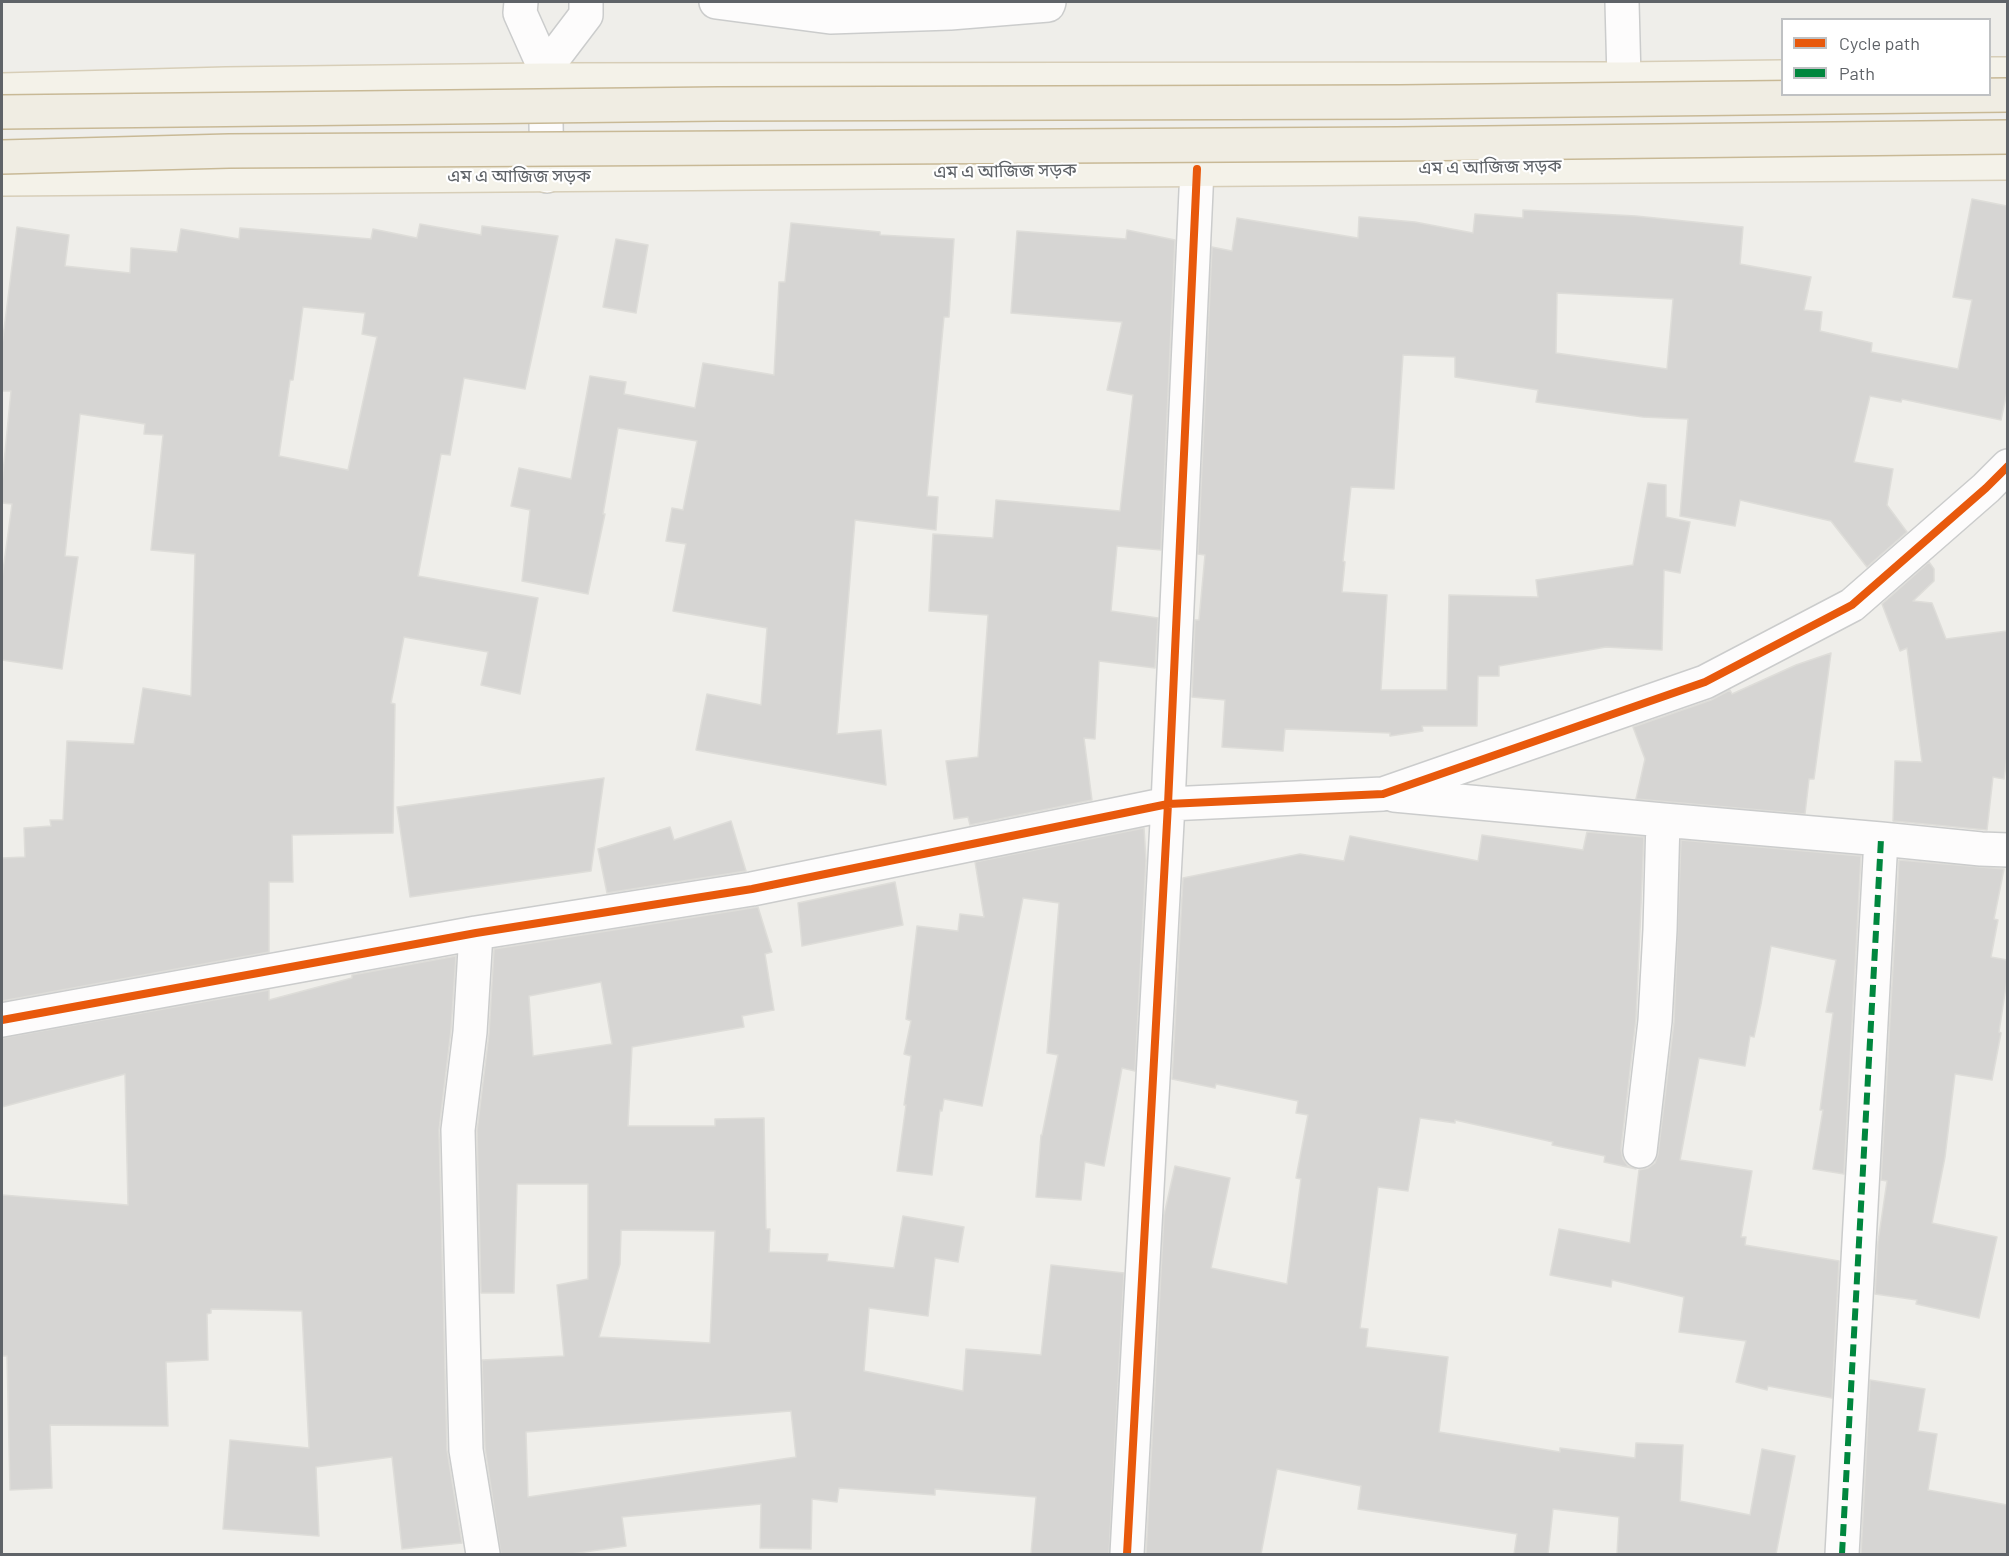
<!DOCTYPE html>
<meta charset="utf-8">
<style>
body{margin:0}
#map{position:relative;width:2009px;height:1556px;overflow:hidden;background:#efeeea;font-family:Barlow,sans-serif}
canvas{display:block}
.frame{position:absolute;inset:0;border:3px solid #5f6368;pointer-events:none}
.legend{position:absolute;left:1781px;top:18px;width:210px;height:78px;box-sizing:border-box;background:#fff;border:2px solid #bfc1c3;margin:0;padding:8px 10px;list-style:none;font-size:18px;color:#5f6368}
.legend li{display:flex;align-items:center;gap:12px;height:30px}
.legend b{width:30px;border:2px solid #bfc1c3}
</style>
<div id="map">
<canvas width="2009" height="1556"></canvas>
<div class="frame"></div>
<ul class="legend">
<li><b style="height:8px;background:#e8590c"></b>Cycle path</li>
<li><b style="height:8px;background:#00873e"></b>Path</li>
</ul>
</div>
<script>
const context = document.querySelector('canvas').getContext('2d');
context.lineJoin = 'round';
function fill(path, color) {
  context.fillStyle = color;
  context.fill(path, 'evenodd');
}
function shape(rows) {
  const path = new Path2D();
  for (const r of rows) {
    path.moveTo(r[0], r[1]);
    for (let i = 2; i < r.length; i += 2) path.lineTo(r[i], r[i + 1]);
  }
  return path;
}
function stroke(path, color, width, dash) {
  context.strokeStyle = color;
  context.lineWidth = width;
  context.lineCap = dash ? 'butt' : 'round';
  context.setLineDash(dash || []);
  context.stroke(path);
}
function label(font, color, halo, rows, align = 'center') {
  context.font = font + ' Barlow,"Noto Sans Bengali",sans-serif';
  context.lineWidth = 4.5;
  context.setLineDash([]);
  context.textBaseline = 'middle';
  context.strokeStyle = halo;
  context.fillStyle = color;
  for (const [text, x, y, turn = 0] of rows) {
    context.save();
    context.translate(x, y);
    context.rotate((+turn || 0) * Math.PI / 180);
    context.textAlign = isNaN(turn) ? turn : align;
    if (halo) context.strokeText(text, 0, 0);
    context.fillText(text, 0, 0);
    context.restore();
  }
}
const building = shape([
 [1972,199,2007,206,2007,392,2001,420,1902,399,1901,402,1870,396,1854,462,1893,469,1887,505,1907,532,1867,567,1831,521,1740,500,1735,526,1680,516,1688,419,1643,417,1536,402,1538,390,1455,377,1455,357,1403,355,1394,489,1351,487,1343,561,1345,562,1342,592,1387,595,1381,690,1447,690,1449,595,1538,597,1536,580,1633,565,1648,483,1666,485,1666,517,1690,522,1680,573,1664,570,1662,650,1606,647,1499,666,1499,676,1478,676,1477,726,1422,726,1423,731,1390,736,1390,733,1285,729,1283,751,1222,747,1225,700,1192,697,1195,620,1199,620,1205,555,1198,554,1212,247,1232,251,1237,218,1358,238,1359,217,1415,222,1473,233,1475,214,1523,218,1523,210,1636,216,1743,227,1740,264,1811,277,1804,310,1822,312,1820,331,1872,343,1871,352,1958,369,1972,300,1953,297,1972,199],
 [1557,293,1673,299,1667,369,1556,353,1557,293],
 [791,223,880,232,880,235,954,239,949,317,944,317,927,496,938,497,936,530,855,520,837,734,881,730,886,785,696,750,707,694,761,705,767,628,673,611,686,544,666,541,672,508,683,510,697,441,618,428,603,514,605,514,588,594,522,581,530,510,511,506,519,468,571,479,590,376,626,382,624,394,695,408,703,363,774,375,779,282,785,282,791,223],
 [420,224,481,235,482,226,558,236,525,389,464,378,450,455,441,454,418,576,538,598,520,694,481,685,488,652,404,637,391,703,395,704,393,833,292,835,293,882,269,882,269,952,2,1001,2,858,25,857,24,828,51,826,50,820,63,820,67,741,134,744,143,688,191,696,195,554,151,550,163,435,144,434,145,424,80,414,65,556,78,557,62,669,2,660,2,578,12,504,2,503,2,483,11,391,2,391,2,345,17,227,69,235,65,266,130,273,131,248,177,252,181,229,239,239,240,228,371,239,373,229,417,238,420,224],
 [303,307,365,313,362,334,377,337,348,470,279,456,290,380,293,380,303,307],
 [1127,230,1175,240,1161,550,1117,546,1111,611,1158,618,1155,668,1099,661,1095,739,1084,738,1092,800,970,825,968,817,954,819,946,761,978,757,988,615,929,611,933,534,993,538,996,500,1120,511,1133,395,1107,390,1122,322,1011,313,1017,231,1126,239,1127,230],
 [616,239,648,245,636,313,603,307,616,239],
 [1929,562,1934,569,1934,581,1913,601,1932,603,1946,639,2007,631,2007,756,2004,779,1993,777,1987,830,1893,821,1895,761,1922,762,1907,648,1900,651,1882,604,1929,562],
 [1831,653,1814,779,1809,779,1805,814,1636,799,1645,759,1633,727,1711,700,1730,690,1732,694,1796,665,1831,653],
 [604,778,591,871,410,897,397,807,604,778],
 [731,821,746,871,607,893,598,849,670,827,674,840,731,821],
 [1144,828,1146,860,1135,1071,1122,1068,1104,1166,1085,1162,1081,1200,1036,1197,1041,1135,1042,1135,1058,1055,1047,1053,1059,903,1023,898,982,1106,944,1099,942,1111,940,1110,932,1175,897,1171,906,1105,904,1105,911,1056,904,1054,911,1021,906,1019,917,926,958,931,960,914,984,917,975,862,1144,828],
 [1587,832,1644,837,1636,1019,1621,1149,1623,1159,1628,1166,1636,1169,1604,1162,1605,1156,1552,1145,1553,1142,1455,1120,1455,1123,1420,1118,1408,1191,1378,1187,1360,1328,1368,1329,1366,1347,1448,1357,1439,1432,1560,1452,1560,1448,1635,1458,1636,1443,1683,1445,1680,1501,1750,1515,1762,1449,1795,1456,1776,1554,1617,1554,1619,1517,1553,1509,1548,1554,1514,1554,1517,1534,1358,1509,1361,1486,1277,1469,1261,1554,1146,1554,1164,1215,1175,1166,1230,1178,1211,1268,1287,1284,1301,1179,1296,1178,1308,1115,1296,1113,1298,1101,1216,1084,1215,1088,1172,1079,1183,878,1300,854,1344,861,1350,836,1478,861,1482,835,1583,850,1587,832],
 [1681,840,1861,856,1844,1174,1813,1169,1823,1110,1820,1110,1833,1013,1826,1012,1836,960,1771,946,1761,1004,1754,1037,1750,1036,1745,1066,1699,1058,1680,1160,1752,1171,1741,1237,1746,1237,1745,1245,1839,1261,1832,1398,1768,1386,1767,1390,1736,1382,1746,1341,1679,1332,1684,1297,1612,1280,1611,1287,1550,1275,1559,1229,1630,1243,1639,1170,1648,1168,1655,1163,1658,1154,1674,1022,1681,840],
 [1899,860,2004,869,1994,919,1998,920,1991,957,2007,960,2007,980,1999,1032,2001,1033,1992,1080,1955,1074,1945,1157,1932,1223,1997,1237,1979,1318,1916,1304,1917,1300,1875,1294,1878,1242,1887,1181,1881,1180,1899,860],
 [895,882,903,925,802,946,798,903,895,882],
 [758,907,772,952,765,954,774,1010,742,1016,744,1027,632,1047,628,1126,715,1126,715,1119,764,1118,766,1229,770,1229,769,1252,828,1254,827,1261,894,1268,903,1216,964,1227,958,1262,935,1258,928,1316,869,1308,864,1371,963,1391,966,1349,1041,1355,1051,1265,1124,1273,1109,1554,1031,1554,1036,1497,935,1489,935,1495,839,1488,837,1502,812,1499,811,1549,760,1548,761,1504,622,1517,626,1546,571,1554,501,1554,485,1448,482,1360,564,1356,557,1285,588,1279,588,1184,517,1184,514,1293,481,1293,477,1131,489,1034,494,949,758,907],
 [601,982,612,1044,533,1056,529,996,601,982],
 [621,1230,715,1231,710,1343,599,1337,620,1264,621,1230],
 [791,1411,796,1457,528,1497,526,1432,791,1411],
 [456,956,451,1030,439,1130,447,1450,462,1543,402,1549,392,1457,316,1467,319,1536,223,1529,230,1440,309,1448,302,1311,211,1309,211,1313,207,1314,208,1360,166,1362,168,1426,50,1425,52,1488,10,1490,7,1356,2,1356,2,1195,128,1205,125,1074,2,1107,2,1038,269,990,269,1000,352,978,352,975,456,956],
 [1870,1380,1925,1389,1918,1431,1937,1434,1928,1490,2007,1505,2007,1554,1861,1554,1870,1380]
]);
fill(building, '#d6d5d3');
stroke(building, '#deddd9', 1.5);
const minor = shape([
 [521,2,520,13,545,69,547,176],
 [716,2,830,17,950,13,1048,5,1049,2],
 [1622,2,1624,79],
 [545,69,586,15,586,2],
 [1394,795,1663,820,1881,839,1981,849,2008,850],
 [476,933,470,1032,458,1130,466,1450,483,1554],
 [2,1020,476,933,752,889,1168,804,1383,794,1705,682,1852,605,1986,488,2008,466],
 [1640,1151,1655,1021,1660,930,1663,820],
 [1127,1554,1168,804,1197,169],
 [1842,1554,1881,839]
]);
const major = shape([
 [1990,74,2008,74],
 [2,90,226,84,545,80,1624,79,1782,77],
 [2,179,2008,163]
]);
stroke(minor, '#cbcccc', 36);
stroke(major, '#d7ceb8', 36);
stroke(minor, '#fdfcfc', 33);
stroke(major, '#f4f2e9', 33);
const highwayBridge = shape([
 [2,112,718,104,1400,102,2008,95],
 [2,157,229,151,1397,144,2008,137]
]);
stroke(highwayBridge, '#c8b996', 36, []);
stroke(highwayBridge, '#f0ede3', 33);
stroke(shape([
 [1842,1554,1881,839]
]), '#00873e', 6, [12, 6]);
stroke(shape([
 [2,1020,476,933,752,889,1168,804,1383,794,1705,682,1852,605,1986,488,2008,466],
 [1127,1554,1168,804,1197,169]
]), '#e8590c', 8);
label('18px', '#5f6368', '#fff', [
 ["এম এ আজিজ সড়ক",1490,167,-1],
 ["এম এ আজিজ সড়ক",1005,171,-1],
 ["এম এ আজিজ সড়ক",519,176]
]);
</script>
